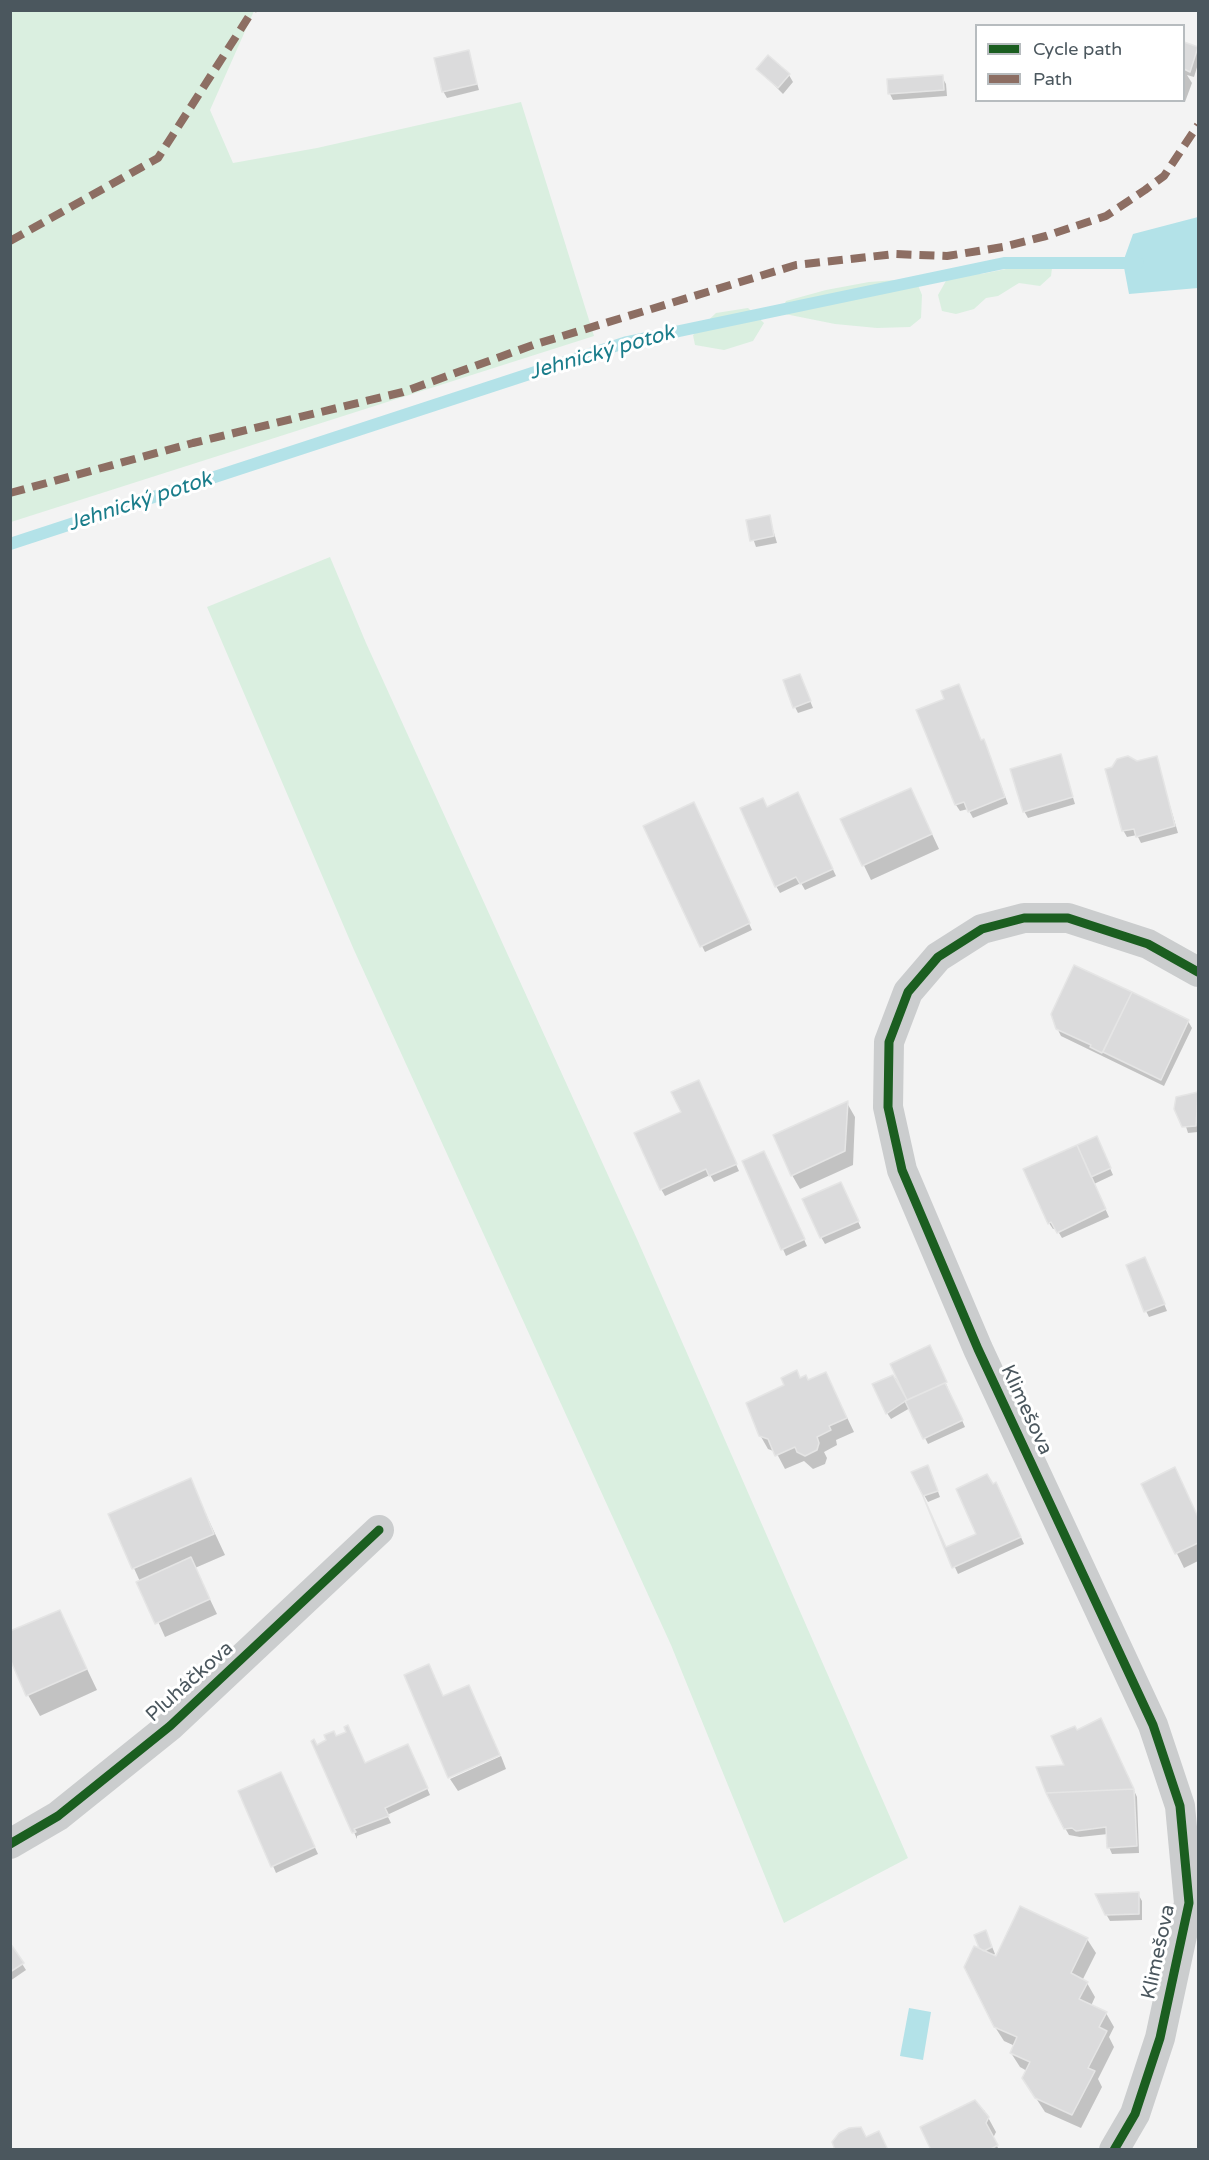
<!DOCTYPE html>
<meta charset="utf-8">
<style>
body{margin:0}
#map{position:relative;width:1209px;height:2160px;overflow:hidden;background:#f3f3f3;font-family:"Varela Round",sans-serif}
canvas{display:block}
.frame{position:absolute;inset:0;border:12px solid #4b575e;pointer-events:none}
.legend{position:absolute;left:975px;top:24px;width:210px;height:78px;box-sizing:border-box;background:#fff;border:2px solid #b7bcbf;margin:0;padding:8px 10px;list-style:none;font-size:18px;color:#4b575e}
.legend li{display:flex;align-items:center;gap:12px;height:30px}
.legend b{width:30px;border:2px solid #b7bcbf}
</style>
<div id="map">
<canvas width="1209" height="2160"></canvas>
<div class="frame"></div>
<ul class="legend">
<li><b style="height:8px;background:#1b5e20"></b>Cycle path</li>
<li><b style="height:8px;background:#8d6e63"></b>Path</li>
</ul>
</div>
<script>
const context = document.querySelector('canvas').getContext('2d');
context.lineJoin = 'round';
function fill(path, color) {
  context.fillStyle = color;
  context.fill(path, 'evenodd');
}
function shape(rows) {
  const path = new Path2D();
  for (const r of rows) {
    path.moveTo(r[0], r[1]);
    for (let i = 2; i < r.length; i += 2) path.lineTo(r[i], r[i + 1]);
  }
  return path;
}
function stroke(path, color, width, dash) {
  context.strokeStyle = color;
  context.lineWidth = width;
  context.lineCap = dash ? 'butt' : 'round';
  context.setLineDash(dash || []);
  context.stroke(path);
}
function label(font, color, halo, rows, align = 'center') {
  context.font = font + ' "Varela Round",sans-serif';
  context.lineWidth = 6;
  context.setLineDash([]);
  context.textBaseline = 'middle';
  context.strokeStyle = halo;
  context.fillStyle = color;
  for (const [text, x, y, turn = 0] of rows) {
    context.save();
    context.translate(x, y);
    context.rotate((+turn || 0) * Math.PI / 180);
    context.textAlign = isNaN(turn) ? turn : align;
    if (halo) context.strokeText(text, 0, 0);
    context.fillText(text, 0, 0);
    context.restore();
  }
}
fill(shape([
 [11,10,254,11,210,110,233,163,317,148,521,102,594,336,11,522],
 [1034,258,1053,260,1051,276,1040,286,1019,283,998,296,986,298,974,309,956,314,942,311,938,295,947,279,965,273,981,274,1011,268],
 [896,280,918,285,922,295,921,318,910,327,877,328,835,324,780,313,786,301,826,290,869,282],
 [748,308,764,323,753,341,724,350,695,345,693,335,716,313],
 [330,557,366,643,637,1239,908,1858,784,1923,671,1645,354,950,207,607]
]), '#daefe0');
fill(shape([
 [1198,217,1198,288,1129,294,1123,262,1133,234],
 [909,2008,931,2012,923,2060,900,2056]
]), '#b3e2e8');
fill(shape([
 [1184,44,1198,50,1198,64,1194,77,1187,75,1192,83,1185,102,1182,100],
 [468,52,479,90,447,98,443,91],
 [758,69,789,75,793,82,783,94],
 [942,77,946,84,947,96,893,100,890,94],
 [769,516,777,543,756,547,747,521],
 [800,676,813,708,798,713,795,707],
 [962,693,982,742,987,748,1008,804,973,818,968,809,960,811,956,805,918,711],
 [1060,756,1075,804,1028,818,1024,811],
 [1156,758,1178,833,1141,843,1137,835,1127,837,1123,830,1136,763],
 [801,801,836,876,805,890,801,883,780,893,776,886,767,808],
 [918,804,939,849,871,880,842,820],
 [697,810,752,930,705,952,702,946],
 [1074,967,1188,1021,1192,1028,1164,1086,1061,1036,1057,1028],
 [702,1088,739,1171,714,1182,710,1175,665,1196,661,1189,683,1113],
 [1198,1094,1198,1132,1188,1133,1177,1098],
 [847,1103,855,1117,853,1165,800,1189,792,1175],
 [1100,1145,1113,1175,1094,1184,1109,1217,1062,1238,1056,1228,1053,1229,1049,1223],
 [768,1159,807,1246,786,1256,744,1162],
 [844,1190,861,1228,825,1244,821,1237],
 [1148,1265,1167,1311,1149,1317,1146,1311],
 [933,1354,965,1427,928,1444,910,1408,891,1419,887,1413,893,1376,900,1383],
 [800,1379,833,1388,854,1432,836,1440,837,1445,824,1452,827,1458,825,1464,813,1469,804,1461,785,1469,776,1452,768,1449,760,1435],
 [931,1473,940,1497,928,1502,924,1495],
 [190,1480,225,1555,195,1568,217,1614,165,1637,110,1515],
 [1182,1483,1198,1517,1198,1561,1184,1568,1143,1484],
 [992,1486,1000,1490,1024,1544,958,1574,946,1548,978,1535],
 [60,1612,97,1690,40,1716,28,1695],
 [1105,1727,1137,1797,1139,1853,1112,1854,1109,1847,1108,1834,1080,1837,1069,1835,1065,1828,1066,1767,1077,1732],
 [336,1738,365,1764,411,1752,430,1795,387,1815,391,1823,357,1836,357,1839,317,1747],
 [501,1756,506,1769,458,1791,450,1779],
 [284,1781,318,1854,276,1873,273,1866],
 [1138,1894,1142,1901,1142,1920,1110,1921,1106,1914],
 [1021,1908,1087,1939,1096,1953,1082,1981,1087,1983,1095,1997,1091,2006,1106,2013,1114,2027,1109,2037,1114,2047,1098,2079,1102,2087,1081,2128,1045,2112,1032,2092,1027,2071,1020,2067,1011,2053,1015,2046,1004,2041,995,2027,982,1951,989,1939,995,1954,991,1956,997,1958],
 [10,1945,26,1970,10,1981],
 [977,2108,984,2110,996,2132,993,2138,999,2150,933,2150]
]), '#0003');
stroke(shape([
 [10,544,627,342,1004,263,1138,263]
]), '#b3e2e8', 12);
const building = shape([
 [1184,42,1198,47,1190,72,1184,69,1184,42],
 [469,50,477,84,442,92,434,58,469,50],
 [768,55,790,74,778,88,756,69,768,55],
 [943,75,944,90,888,94,887,79,943,75],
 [770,515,774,536,750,541,746,520,770,515],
 [800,674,811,701,793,708,783,680,800,674],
 [959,684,981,740,984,739,1005,797,968,812,964,802,955,805,916,710,944,699,941,691,959,684],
 [1061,754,1073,797,1023,812,1010,769,1061,754],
 [1128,756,1137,761,1157,756,1175,826,1136,837,1134,829,1122,831,1105,769,1112,767,1117,759,1128,756],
 [911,788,932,834,862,866,840,819,911,788],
 [798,792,833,869,800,884,796,877,775,887,740,808,763,798,767,807,798,792],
 [694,802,750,923,700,947,643,826,694,802],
 [1074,965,1132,992,1102,1053,1090,1047,1091,1045,1056,1029,1051,1014,1074,965],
 [1132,992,1189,1020,1161,1080,1103,1052,1132,992],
 [699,1080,737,1164,709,1176,706,1169,660,1190,634,1133,681,1112,671,1092,699,1080],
 [1198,1092,1196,1126,1182,1127,1174,1109,1176,1097,1198,1092],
 [848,1101,845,1151,791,1176,773,1135,848,1101],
 [1097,1136,1111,1168,1091,1177,1077,1145,1097,1136],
 [1077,1145,1106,1209,1057,1233,1051,1222,1048,1224,1023,1169,1077,1145],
 [764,1151,805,1239,781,1250,742,1161,764,1151],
 [841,1182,859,1221,820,1238,802,1199,841,1182],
 [1145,1257,1165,1304,1144,1312,1126,1265,1145,1257],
 [930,1345,947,1382,907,1400,890,1364,930,1345],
 [797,1370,800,1378,806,1375,808,1380,826,1372,847,1418,829,1426,831,1430,817,1437,819,1443,817,1450,805,1456,797,1452,795,1447,775,1456,768,1439,759,1436,746,1403,784,1385,781,1378,797,1370],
 [893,1375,907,1400,886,1414,872,1384,893,1375],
 [945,1383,963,1420,923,1439,905,1401,945,1383],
 [928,1465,938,1491,923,1496,911,1472,928,1465],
 [1175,1467,1198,1517,1198,1543,1175,1554,1141,1484,1175,1467],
 [987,1474,993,1484,996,1482,1021,1537,952,1568,923,1496,946,1547,976,1534,956,1489,987,1474],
 [191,1478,214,1534,132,1569,108,1514,191,1478],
 [191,1557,210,1599,155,1624,136,1582,191,1557],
 [60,1610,87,1669,26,1696,10,1659,10,1631,60,1610],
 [429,1664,443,1696,469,1685,500,1755,448,1778,404,1675,429,1664],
 [1101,1718,1134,1789,1046,1793,1036,1767,1064,1765,1051,1736,1075,1726,1077,1730,1101,1718],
 [348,1725,365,1763,408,1744,428,1788,385,1808,389,1816,354,1829,356,1832,352,1833,311,1741,314,1739,317,1745,326,1740,324,1735,334,1731,336,1736,346,1732,344,1727,348,1725],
 [281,1772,315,1847,271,1867,238,1791,281,1772],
 [1134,1789,1137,1846,1107,1848,1106,1827,1076,1831,1072,1828,1064,1829,1046,1793,1134,1789],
 [1139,1892,1139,1914,1105,1915,1095,1894,1139,1892],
 [1020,1906,1088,1938,1071,1973,1088,1982,1079,1999,1107,2012,1099,2027,1107,2031,1088,2068,1095,2071,1072,2115,1035,2098,1022,2078,1030,2062,1010,2053,1017,2037,994,2027,964,1967,974,1946,996,1956,1020,1906],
 [986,1930,992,1947,984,1951,979,1948,974,1935,986,1930],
 [10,1943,24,1963,10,1972,10,1943],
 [975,2100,989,2117,986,2123,998,2145,989,2150,931,2150,920,2127,975,2100],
 [861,2127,866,2137,879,2131,888,2150,835,2150,832,2142,839,2133,849,2128,861,2127]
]);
fill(building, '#dbdbdc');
stroke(building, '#e5e5e5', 1.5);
stroke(shape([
 [10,1844,58,1816,170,1726,379,1530],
 [1114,2150,1135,2114,1160,2038,1189,1903,1180,1806,1153,1725,978,1349,902,1170,888,1107,889,1042,908,992,938,957,982,929,1024,918,1068,918,1148,944,1198,972]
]), '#cbcdce', 30);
stroke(shape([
 [10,241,158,158,253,10],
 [10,493,193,443,403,392,533,345,796,265,895,254,947,256,1003,247,1046,236,1106,216,1145,190,1164,176,1198,125]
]), '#8d6e63', 8, [15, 8]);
stroke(shape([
 [10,1844,58,1816,170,1726,379,1530],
 [1114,2150,1135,2114,1160,2038,1189,1903,1180,1806,1153,1725,978,1349,902,1170,888,1107,889,1042,908,992,938,957,982,929,1024,918,1068,918,1148,944,1198,972]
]), '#1b5e20', 9);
label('20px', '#4b575e', '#fff', [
 ["Klimešova",1026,1410,65],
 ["Pluháčkova",190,1682,-42],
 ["Klimešova",1159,1952,-78]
]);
label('italic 21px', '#1a7d8b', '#fff', [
 ["Jehnický potok",602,353,-16],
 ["Jehnický potok",140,502,-18]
]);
</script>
